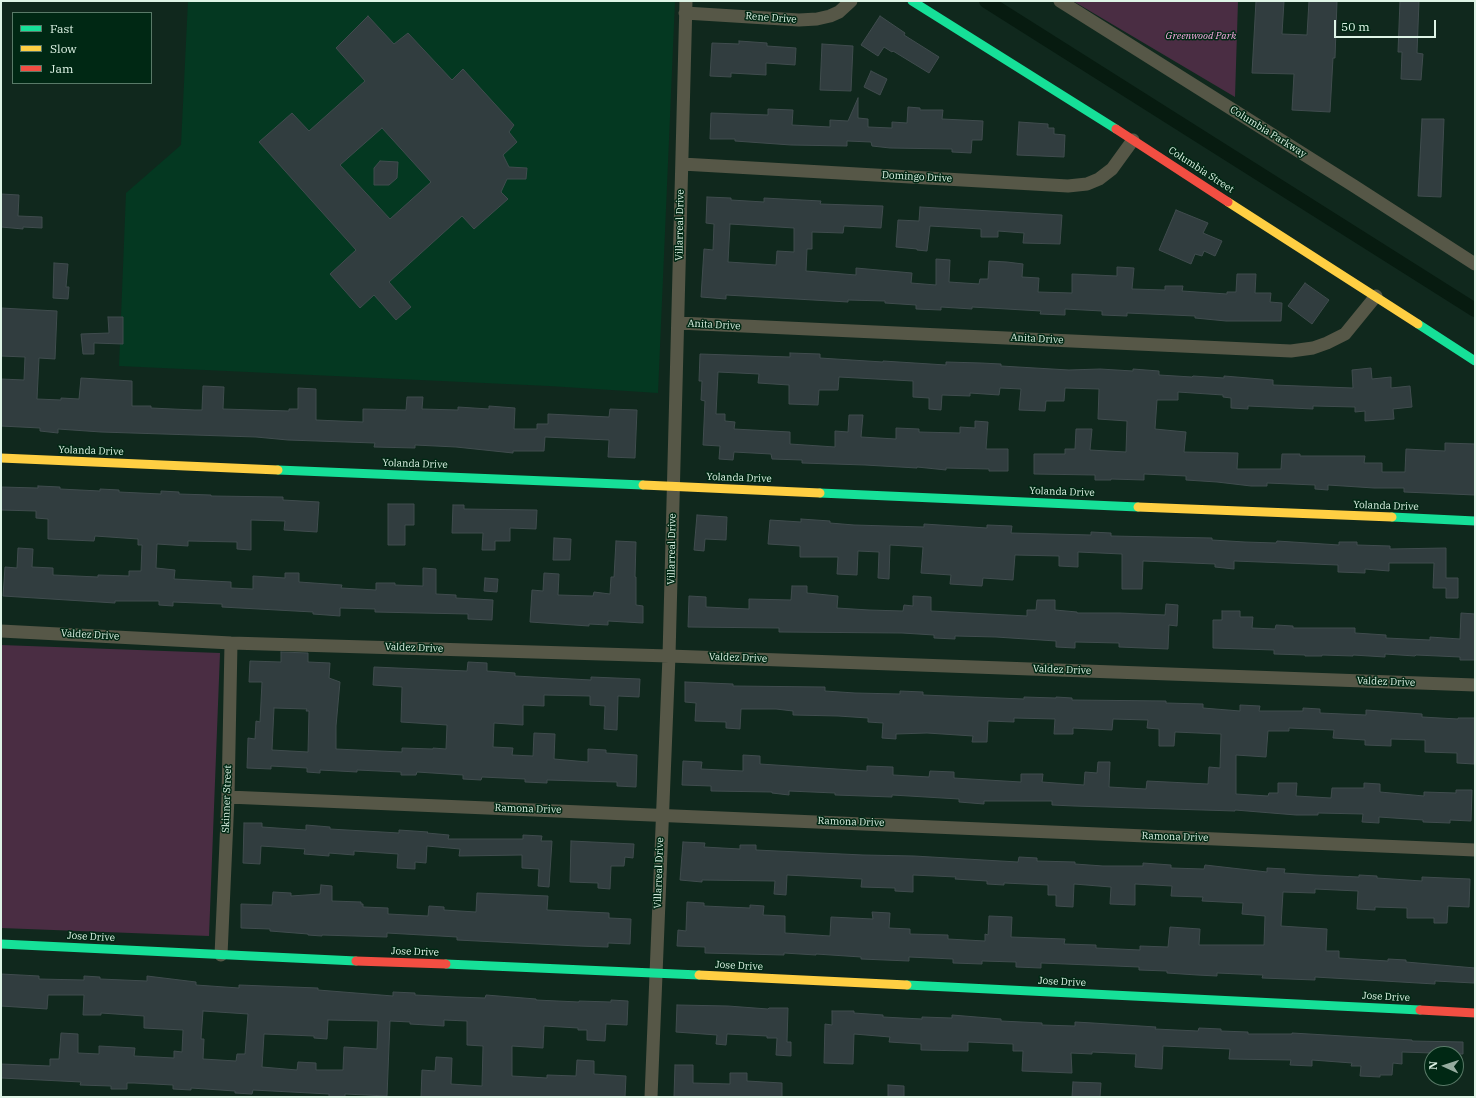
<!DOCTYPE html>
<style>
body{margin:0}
#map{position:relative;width:1476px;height:1098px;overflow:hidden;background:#10281d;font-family:"IBM Plex Serif",serif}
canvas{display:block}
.frame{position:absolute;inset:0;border:2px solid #def4e6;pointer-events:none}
.legend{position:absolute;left:12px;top:12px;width:140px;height:72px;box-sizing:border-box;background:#002814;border:1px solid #597a68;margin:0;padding:5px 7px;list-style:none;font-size:12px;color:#def4e6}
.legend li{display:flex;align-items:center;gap:8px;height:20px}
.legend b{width:20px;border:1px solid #597a68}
.north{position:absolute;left:1424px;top:1046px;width:40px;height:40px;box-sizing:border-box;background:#002814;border:1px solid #597a68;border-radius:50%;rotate:273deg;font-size:11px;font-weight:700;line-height:16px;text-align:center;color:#def4e6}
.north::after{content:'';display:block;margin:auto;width:14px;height:18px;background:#96ada0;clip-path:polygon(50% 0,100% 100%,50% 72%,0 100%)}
.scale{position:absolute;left:1334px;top:20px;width:102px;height:18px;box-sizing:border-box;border:2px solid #def4e6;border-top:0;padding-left:5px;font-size:12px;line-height:14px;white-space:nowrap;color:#def4e6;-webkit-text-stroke:3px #002814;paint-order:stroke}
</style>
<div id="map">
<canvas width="1476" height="1098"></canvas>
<div class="frame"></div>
<ul class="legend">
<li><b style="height:5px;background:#16e098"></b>Fast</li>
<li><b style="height:5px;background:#ffcf43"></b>Slow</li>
<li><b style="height:5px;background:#f24e42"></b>Jam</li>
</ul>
<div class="north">N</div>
<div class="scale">50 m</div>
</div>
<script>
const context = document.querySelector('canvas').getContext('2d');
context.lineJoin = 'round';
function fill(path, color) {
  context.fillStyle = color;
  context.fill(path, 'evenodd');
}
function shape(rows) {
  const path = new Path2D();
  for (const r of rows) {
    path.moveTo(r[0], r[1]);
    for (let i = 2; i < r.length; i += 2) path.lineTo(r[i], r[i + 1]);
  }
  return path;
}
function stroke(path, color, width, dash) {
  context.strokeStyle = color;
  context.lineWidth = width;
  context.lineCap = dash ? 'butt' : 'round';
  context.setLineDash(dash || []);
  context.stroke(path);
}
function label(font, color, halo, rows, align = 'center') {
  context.font = font + ' "IBM Plex Serif",serif';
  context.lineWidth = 3;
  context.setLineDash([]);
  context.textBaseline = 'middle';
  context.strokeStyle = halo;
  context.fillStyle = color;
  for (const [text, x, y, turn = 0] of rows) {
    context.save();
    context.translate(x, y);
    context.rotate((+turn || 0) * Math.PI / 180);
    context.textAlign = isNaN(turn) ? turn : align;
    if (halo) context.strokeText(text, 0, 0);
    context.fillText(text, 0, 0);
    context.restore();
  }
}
fill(shape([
 [188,1,675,1,658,393,549,386,119,366,126,193,181,145]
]), '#043821');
fill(shape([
 [1073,1,1238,1,1235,97],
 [1,645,220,653,209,936,1,928]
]), '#4a2d43');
stroke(shape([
 [986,1,1475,310]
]), '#071b10', 14);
const building = shape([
 [1256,1,1284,1,1282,34,1307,35,1309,1,1337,1,1335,58,1333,58,1330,112,1292,110,1294,74,1252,73,1256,1],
 [1400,1,1419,1,1417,53,1423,54,1421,80,1401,79,1402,52,1398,52,1400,1],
 [368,16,394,44,408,33,452,80,463,69,514,125,509,132,517,142,503,155,509,167,527,168,526,179,507,179,501,192,508,199,474,229,462,216,389,282,411,307,396,320,374,295,360,308,330,274,356,250,259,142,292,113,309,131,365,81,336,48,368,16],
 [382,128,431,182,390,219,340,165,382,128],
 [880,16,905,33,904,35,939,57,929,73,893,51,892,52,884,47,878,56,861,45,880,16],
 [739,41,767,43,767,46,796,48,795,65,766,63,766,75,731,73,731,77,710,76,712,43,739,44,739,41],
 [822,44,853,46,851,91,820,90,822,44],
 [871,71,887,79,880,95,864,87,871,71],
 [858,98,858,118,868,119,868,127,892,128,892,122,907,123,908,107,920,108,920,110,943,110,942,119,983,121,982,140,972,140,971,153,952,152,952,149,890,148,872,146,871,142,847,141,847,146,791,145,735,141,735,139,710,139,711,113,768,115,768,109,793,110,792,125,830,127,830,120,848,121,858,98],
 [1422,119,1444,119,1441,197,1418,196,1422,119],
 [1019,122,1048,124,1048,128,1054,128,1054,134,1065,135,1064,157,1017,155,1019,122],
 [380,161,398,162,397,178,389,185,374,185,374,168,380,161],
 [1,194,19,195,18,216,42,217,42,228,23,227,23,229,1,227,1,194],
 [707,197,731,198,731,200,764,202,764,198,821,201,820,204,883,206,881,228,844,226,843,233,812,232,812,249,807,249,806,271,856,275,856,268,912,273,911,283,936,285,936,259,950,260,949,282,979,284,980,279,988,279,989,261,1007,262,1023,264,1022,277,1039,278,1038,292,1072,293,1072,274,1117,276,1117,267,1134,268,1132,289,1165,290,1165,286,1183,286,1182,291,1227,294,1227,292,1236,292,1237,274,1256,274,1255,293,1271,293,1270,302,1282,303,1281,321,1226,321,1195,318,1195,316,1127,313,1127,316,1102,315,1102,311,1065,309,1065,315,1040,314,1041,311,972,307,972,309,941,307,941,310,916,309,916,305,885,303,885,301,848,300,848,302,726,295,726,299,701,297,704,249,713,250,714,224,706,223,707,197],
 [730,224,794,228,794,252,777,251,776,265,728,262,730,224],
 [920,207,1062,215,1060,244,1023,243,1024,233,998,231,998,237,981,237,981,229,930,226,927,251,917,250,917,249,896,247,898,220,919,221,920,207],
 [1176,210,1208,223,1203,233,1222,241,1215,256,1204,251,1202,256,1195,254,1191,264,1159,250,1176,210],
 [54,263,68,264,66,287,69,287,68,299,53,298,54,263],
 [1305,283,1329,300,1312,324,1288,306,1305,283],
 [1,308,57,311,55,359,39,358,37,399,61,400,61,398,79,399,81,378,132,381,132,406,151,406,151,408,195,410,202,410,203,386,224,387,223,409,289,411,289,409,298,409,298,388,316,389,316,420,363,422,363,409,406,410,407,397,423,397,422,409,458,410,458,407,489,409,489,406,515,408,514,429,537,429,537,424,548,424,548,414,609,417,610,409,637,410,635,458,608,457,609,440,545,437,544,451,513,451,513,453,456,447,415,445,415,448,374,447,375,443,288,440,256,437,101,432,58,429,58,433,40,431,40,428,1,426,1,379,24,380,25,357,1,356,1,308],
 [108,317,123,317,123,344,94,343,94,354,83,354,81,334,109,333,108,317],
 [790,353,820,354,820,358,883,362,883,361,946,365,946,362,981,363,1001,364,1001,366,1069,370,1100,369,1133,371,1133,369,1159,371,1159,375,1192,377,1193,376,1224,378,1224,376,1273,380,1273,385,1353,388,1352,370,1371,368,1372,379,1391,377,1391,388,1410,386,1412,407,1393,409,1394,419,1365,421,1365,411,1355,412,1355,407,1313,406,1313,409,1248,406,1248,409,1231,408,1231,398,1223,397,1223,395,1178,392,1178,400,1157,400,1155,429,1186,432,1184,452,1238,453,1237,469,1281,469,1282,454,1300,454,1300,456,1365,456,1364,463,1382,463,1382,472,1405,472,1406,449,1445,451,1445,443,1475,444,1475,495,1404,492,1404,488,1374,488,1328,485,1328,490,1315,489,1315,485,1267,483,1267,486,1251,486,1217,482,1186,480,1186,476,1144,474,1144,480,1111,479,1111,480,1095,480,1095,475,1034,474,1034,454,1065,454,1065,449,1075,449,1076,429,1092,429,1090,450,1126,452,1127,421,1098,419,1099,389,1065,388,1064,401,1046,401,1045,411,1019,410,1021,389,1000,388,999,395,970,393,970,396,942,395,941,410,929,409,929,398,913,397,913,381,839,377,838,390,819,390,818,405,789,404,789,385,758,383,759,374,718,372,716,414,725,414,725,421,735,422,734,429,790,432,790,444,835,447,835,431,848,432,849,415,863,415,861,437,896,439,896,428,919,429,919,432,960,433,960,427,975,428,975,421,988,422,986,449,1008,449,1008,471,989,471,989,469,946,468,946,470,917,467,917,468,865,465,802,463,802,460,772,459,771,454,734,452,733,460,719,459,720,446,703,445,705,401,701,400,702,381,699,381,700,354,790,357,790,353],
 [38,486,60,487,60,489,100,491,100,489,119,490,119,492,161,494,161,491,179,492,179,494,211,495,211,496,283,497,283,500,319,502,317,532,284,530,285,521,251,520,251,550,237,549,237,542,188,541,188,546,157,544,156,568,175,570,174,579,231,582,231,588,253,589,253,576,285,578,285,573,299,573,299,582,342,585,341,588,376,590,376,583,395,583,395,585,423,586,423,568,436,569,436,594,456,595,456,598,493,600,492,620,468,619,468,614,375,612,375,609,340,608,340,616,313,614,313,612,222,607,222,604,173,602,173,606,159,605,159,601,115,601,115,603,3,596,5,567,17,568,18,548,33,549,32,567,53,568,53,575,98,577,98,575,129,576,129,571,141,571,142,545,138,545,138,539,95,536,94,541,48,539,48,519,36,518,36,511,1,510,1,487,38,488,38,486],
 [388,504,414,504,414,525,405,525,405,545,388,545,388,504],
 [453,505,464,505,464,509,537,510,536,529,510,528,510,541,495,541,495,550,482,550,483,533,452,533,453,505],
 [697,515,727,517,726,540,705,539,704,551,694,550,697,515],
 [801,519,830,521,830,523,854,525,924,527,924,524,987,528,987,525,1012,526,1011,533,1091,535,1091,532,1111,533,1111,536,1212,538,1212,540,1245,542,1276,543,1277,541,1339,545,1339,542,1357,542,1357,545,1390,546,1390,549,1446,548,1446,578,1458,578,1458,598,1446,598,1446,588,1433,588,1434,563,1389,563,1389,571,1365,569,1365,573,1338,572,1338,565,1234,561,1234,569,1215,567,1215,564,1143,561,1142,589,1122,589,1122,554,1078,552,1078,567,1059,566,1059,556,1015,555,1013,580,983,578,982,586,950,584,951,575,921,573,923,547,890,545,889,579,878,578,879,552,858,551,857,575,837,574,838,557,800,557,800,546,768,544,770,520,801,522,801,519],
 [554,538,571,539,570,560,553,560,554,538],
 [616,541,636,542,635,577,636,577,636,605,643,606,643,623,608,621,608,625,589,624,589,626,530,622,532,590,543,591,544,573,559,574,558,595,593,596,594,592,610,594,611,577,614,577,616,541],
 [485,578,498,579,497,592,484,591,485,578],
 [792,586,807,586,807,593,838,596,837,608,869,610,903,611,904,605,913,606,913,596,931,597,931,611,1027,616,1027,610,1036,610,1037,600,1055,600,1055,610,1077,612,1077,613,1120,613,1165,615,1166,604,1178,605,1177,626,1169,625,1168,649,1119,647,1119,643,1075,642,1075,648,1056,647,1056,641,996,637,955,636,955,639,934,638,934,635,902,633,779,632,779,628,688,627,689,596,706,597,706,607,749,609,749,599,791,600,792,586],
 [1222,611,1240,611,1240,617,1253,617,1252,628,1275,629,1276,625,1293,626,1293,628,1355,628,1355,633,1386,635,1386,638,1430,640,1430,637,1460,639,1461,613,1475,614,1475,660,1460,660,1460,657,1416,655,1415,656,1385,654,1385,657,1353,655,1353,656,1322,655,1322,656,1305,656,1305,655,1274,654,1274,650,1213,648,1213,620,1222,620,1222,611],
 [281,652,308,653,308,662,330,663,329,678,340,682,336,726,336,749,402,752,402,748,433,749,433,748,446,749,447,725,401,722,402,687,373,685,374,667,467,671,468,662,487,663,487,671,515,673,515,676,591,680,591,677,640,679,639,697,618,696,617,730,604,729,605,706,590,705,590,696,544,695,544,706,523,705,523,725,494,723,493,747,513,748,512,755,533,756,534,733,555,734,554,759,588,762,588,749,606,750,606,753,637,755,636,787,617,786,617,782,547,780,547,783,525,782,525,779,482,777,481,780,463,779,463,775,417,772,416,775,401,775,401,772,357,770,357,772,320,770,320,773,307,772,307,768,271,766,271,769,247,768,248,738,255,739,256,721,260,722,262,682,249,682,250,661,281,662,281,652],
 [274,708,307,709,306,711,309,711,308,752,272,750,274,708],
 [685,682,733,684,733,686,825,687,825,691,855,693,900,694,900,691,923,692,923,695,1024,699,1024,697,1056,698,1056,697,1072,698,1072,700,1166,701,1166,703,1203,704,1203,708,1240,711,1240,705,1260,706,1259,711,1303,711,1303,708,1320,709,1320,713,1366,715,1366,710,1422,714,1422,717,1458,719,1458,718,1475,718,1474,764,1457,763,1457,753,1425,752,1425,740,1391,739,1391,746,1365,745,1365,740,1333,738,1334,730,1289,728,1289,731,1268,731,1266,757,1236,755,1236,794,1268,796,1269,793,1278,793,1278,783,1297,783,1296,796,1331,798,1332,788,1364,788,1364,783,1380,784,1380,792,1424,796,1424,792,1456,793,1456,790,1472,790,1471,821,1450,820,1450,823,1423,822,1423,820,1379,817,1379,823,1362,822,1363,814,1318,813,1318,815,1296,815,1235,810,1235,811,1074,806,1052,805,1052,801,984,801,984,804,959,802,959,799,892,795,892,797,835,795,835,793,789,791,789,795,772,793,772,792,711,791,711,786,682,785,683,761,702,762,701,769,743,771,743,755,760,756,760,764,867,771,867,766,893,767,893,775,929,777,930,771,954,772,954,778,1021,782,1021,774,1043,774,1042,782,1084,785,1085,772,1097,773,1098,762,1110,762,1109,787,1146,789,1147,781,1208,784,1209,767,1220,768,1221,734,1175,732,1174,746,1159,746,1159,729,1147,728,1148,720,1113,719,1112,730,1073,728,1073,734,1054,734,1055,719,1014,718,1014,722,988,721,987,742,972,742,973,736,927,733,896,734,896,739,882,738,883,723,868,722,868,718,838,716,793,715,793,711,776,709,741,709,740,729,726,728,726,722,695,721,696,703,685,702,685,682],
 [244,823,262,823,262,827,306,830,306,825,330,827,330,829,399,833,399,830,428,832,427,833,449,835,448,839,523,839,523,835,542,836,541,841,552,841,549,887,538,886,539,869,522,868,522,855,459,856,460,849,427,846,426,863,415,862,415,869,397,868,398,854,354,851,354,855,329,853,329,856,304,854,305,849,261,846,260,864,243,863,244,823],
 [571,841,634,844,633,858,625,857,624,866,611,866,610,889,598,888,598,883,570,882,571,841],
 [683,842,705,843,704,847,740,849,740,845,756,845,756,850,863,855,914,856,1018,862,1019,857,1037,858,1037,861,1075,862,1075,864,1103,866,1143,866,1143,863,1171,865,1171,868,1204,869,1205,865,1267,872,1267,868,1285,869,1284,873,1315,875,1359,877,1359,875,1377,876,1377,878,1422,881,1422,877,1470,879,1469,907,1448,906,1447,923,1434,923,1434,918,1407,918,1407,908,1375,907,1375,910,1357,909,1358,891,1315,889,1315,893,1283,892,1281,926,1327,929,1326,951,1339,951,1339,958,1388,961,1388,959,1406,960,1406,962,1475,968,1474,983,1435,981,1435,984,1315,977,1315,980,1262,978,1263,975,1217,973,1217,976,1197,975,1167,973,1167,971,1139,970,1139,967,1041,963,1041,968,1016,967,1016,962,982,961,982,964,953,963,953,959,909,957,909,961,861,959,861,957,816,954,816,955,784,953,784,955,705,953,705,947,677,946,678,930,686,931,687,902,704,903,704,906,750,908,750,905,764,906,763,915,785,916,785,933,830,936,831,917,873,919,872,912,890,913,889,928,910,929,910,934,948,935,948,939,985,941,985,934,988,935,989,916,1012,917,1011,937,1065,939,1064,944,1096,945,1096,948,1140,950,1140,946,1168,947,1170,927,1200,929,1199,945,1264,945,1265,916,1242,914,1243,903,1202,901,1203,897,1171,896,1172,886,1135,884,1135,905,1110,904,1111,887,1074,884,1073,907,1056,906,1056,895,1048,895,1048,885,1004,883,1004,885,987,884,987,881,955,879,956,877,913,875,913,892,895,891,895,888,861,887,862,879,787,875,786,895,774,894,775,881,702,880,702,882,680,880,683,842],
 [321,885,332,886,332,901,361,902,361,904,363,904,363,907,388,908,388,914,428,916,429,906,444,907,444,910,476,912,477,893,548,896,547,910,609,913,609,918,631,919,630,944,608,943,608,947,578,946,457,940,457,937,387,933,387,937,322,935,322,936,308,935,308,934,270,931,270,929,241,928,241,904,272,905,273,892,291,893,291,896,320,894,321,885],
 [1,974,39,976,39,979,84,980,84,976,100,977,100,979,147,981,147,976,196,982,196,985,239,988,239,985,318,988,318,990,393,996,393,992,415,993,415,995,456,997,485,998,486,995,536,999,536,1000,579,1002,579,1001,611,1002,611,1000,628,1001,627,1025,606,1024,605,1041,587,1040,587,1030,578,1030,578,1028,544,1026,543,1048,512,1046,512,1076,547,1078,547,1075,576,1076,577,1060,594,1061,594,1074,626,1076,625,1097,421,1097,422,1070,435,1071,436,1057,452,1058,451,1084,482,1086,483,1046,467,1045,467,1021,444,1020,444,1026,410,1024,410,1022,390,1021,387,1096,345,1094,345,1097,329,1097,329,1094,253,1090,252,1094,235,1093,235,1091,191,1088,191,1090,173,1089,173,1085,134,1083,127,1083,127,1089,111,1089,111,1086,80,1085,81,1082,1,1078,1,1064,50,1066,50,1059,59,1059,61,1033,78,1034,78,1053,99,1054,99,1046,135,1048,134,1056,174,1058,174,1051,182,1052,183,1030,144,1028,144,1016,101,1013,101,1015,83,1015,84,995,48,995,47,1009,1,1006,1,974],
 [203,1011,248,1014,245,1054,237,1054,236,1061,203,1059,204,1039,201,1039,203,1011],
 [328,1020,378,1021,377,1049,344,1047,343,1070,316,1070,316,1063,298,1062,297,1070,262,1067,264,1034,314,1036,314,1038,327,1039,328,1020],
 [677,1005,728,1006,768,1009,769,1008,788,1008,787,1042,791,1042,791,1056,776,1055,777,1038,767,1038,767,1036,727,1034,726,1045,716,1044,717,1035,676,1032,677,1005],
 [832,1011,854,1011,854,1013,883,1015,883,1017,922,1019,922,1017,952,1018,952,1015,1001,1019,1001,1021,1042,1023,1042,1025,1075,1026,1075,1022,1093,1023,1156,1027,1155,1029,1198,1031,1199,1028,1221,1029,1221,1031,1248,1032,1248,1034,1292,1034,1292,1033,1412,1040,1412,1041,1463,1042,1463,1054,1432,1054,1432,1053,1402,1052,1402,1064,1393,1063,1392,1075,1380,1075,1380,1077,1360,1076,1361,1066,1351,1066,1352,1063,1312,1060,1312,1066,1290,1065,1291,1060,1229,1059,1230,1049,1163,1046,1162,1069,1135,1067,1136,1054,1092,1052,1092,1054,1071,1053,1072,1073,1022,1071,1023,1051,1013,1051,1013,1044,968,1042,968,1051,921,1050,921,1044,889,1042,890,1037,854,1034,853,1064,824,1063,825,1024,832,1025,832,1011],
 [675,1065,693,1065,693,1083,730,1084,730,1073,747,1073,747,1081,782,1083,782,1097,674,1097,675,1065],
 [1073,1082,1101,1083,1100,1097,1072,1097,1073,1082],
 [888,1085,904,1086,904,1097,888,1097,888,1085]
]);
fill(building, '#313d3f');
stroke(building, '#404c4e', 1);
stroke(shape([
 [1060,1,1354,186,1475,264],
 [685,13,799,20,817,19,830,16,839,12,851,1],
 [682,164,1068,186,1087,184,1099,179,1112,169,1133,140],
 [678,323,1291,351,1313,348,1327,343,1345,334,1376,296],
 [1,631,231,643,669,656,1475,685],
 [228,797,1475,850],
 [221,955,228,797,231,643],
 [651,1097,669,656,686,1]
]), '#565747', 13);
stroke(shape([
 [912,1,1116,129],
 [1418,324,1475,361],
 [278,470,643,485],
 [820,493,1138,507],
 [1392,517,1475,521],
 [1,944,356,961],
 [446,964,699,975],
 [907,985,1420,1010]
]), '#16e098', 9);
stroke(shape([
 [1228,202,1418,324],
 [1,458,278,470],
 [643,485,820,493],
 [1138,507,1392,517],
 [699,975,907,985]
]), '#ffcf43', 9);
stroke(shape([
 [1116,129,1228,202],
 [356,961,446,964],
 [1420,1010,1475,1013]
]), '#f24e42', 9);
label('10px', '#def4e6', '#002814', [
 ["Rene Drive",771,18,4],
 ["Columbia Parkway",1268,132,32],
 ["Columbia Street",1201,170,33],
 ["Domingo Drive",917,177,3],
 ["Villarreal Drive",680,225,-89],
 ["Anita Drive",714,325,3],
 ["Anita Drive",1037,339,3],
 ["Yolanda Drive",91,451,2],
 ["Yolanda Drive",415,464,2],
 ["Yolanda Drive",739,478,2],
 ["Yolanda Drive",1062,492,2],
 ["Yolanda Drive",1386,506,2],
 ["Villarreal Drive",672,549,-89],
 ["Valdez Drive",90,635,3],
 ["Valdez Drive",414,648,2],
 ["Valdez Drive",738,658,2],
 ["Valdez Drive",1062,670,2],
 ["Valdez Drive",1386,682,2],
 ["Skinner Street",227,799,-88],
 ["Ramona Drive",528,809,2],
 ["Ramona Drive",851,822,2],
 ["Ramona Drive",1175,837,2],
 ["Villarreal Drive",659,873,-88],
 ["Jose Drive",91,937,3],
 ["Jose Drive",415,952,2],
 ["Jose Drive",739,966,3],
 ["Jose Drive",1062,982,3],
 ["Jose Drive",1386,997,3]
]);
label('italic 10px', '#fbabe4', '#002814', [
 ["Greenwood Park",1201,36]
]);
</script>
